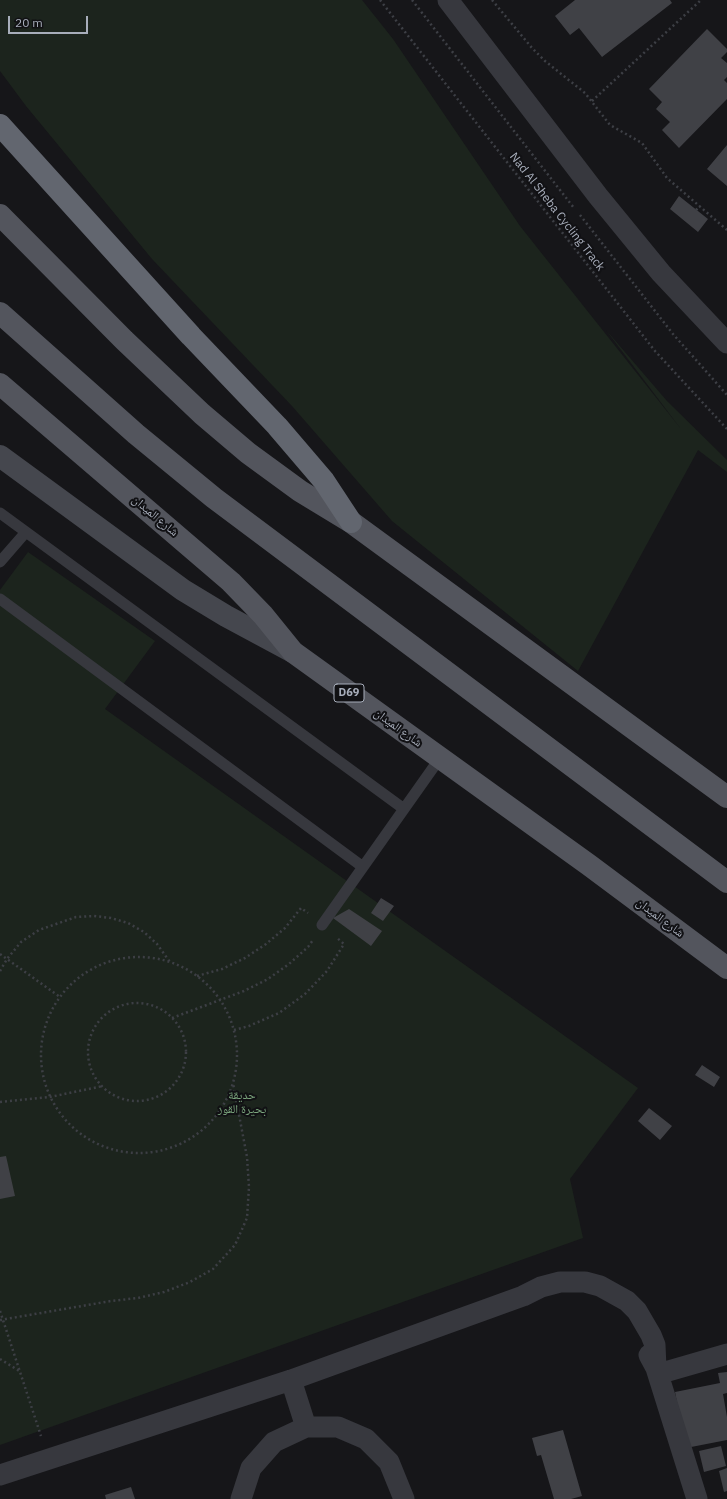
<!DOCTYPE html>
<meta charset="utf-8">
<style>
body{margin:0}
#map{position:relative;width:727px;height:1499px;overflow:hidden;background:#161619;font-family:"IBM Plex Sans",sans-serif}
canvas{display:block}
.scale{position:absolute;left:8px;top:16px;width:80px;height:18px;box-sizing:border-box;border:2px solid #a7adba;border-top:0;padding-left:5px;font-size:12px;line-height:14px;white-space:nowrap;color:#a7adba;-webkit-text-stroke:3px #111114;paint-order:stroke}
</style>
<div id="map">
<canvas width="727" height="1499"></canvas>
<div class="scale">20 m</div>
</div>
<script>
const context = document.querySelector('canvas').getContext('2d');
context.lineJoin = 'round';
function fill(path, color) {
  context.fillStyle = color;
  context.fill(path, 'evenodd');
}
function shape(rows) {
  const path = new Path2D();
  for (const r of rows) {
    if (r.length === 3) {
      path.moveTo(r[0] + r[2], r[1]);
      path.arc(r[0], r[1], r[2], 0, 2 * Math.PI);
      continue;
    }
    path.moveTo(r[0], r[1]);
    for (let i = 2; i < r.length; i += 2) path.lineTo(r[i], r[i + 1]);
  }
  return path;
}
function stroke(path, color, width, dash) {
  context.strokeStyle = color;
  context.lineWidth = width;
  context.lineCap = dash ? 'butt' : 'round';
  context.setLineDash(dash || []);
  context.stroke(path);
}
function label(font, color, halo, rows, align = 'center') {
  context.font = font + ' "IBM Plex Sans","Noto Naskh Arabic",sans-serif';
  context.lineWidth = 4;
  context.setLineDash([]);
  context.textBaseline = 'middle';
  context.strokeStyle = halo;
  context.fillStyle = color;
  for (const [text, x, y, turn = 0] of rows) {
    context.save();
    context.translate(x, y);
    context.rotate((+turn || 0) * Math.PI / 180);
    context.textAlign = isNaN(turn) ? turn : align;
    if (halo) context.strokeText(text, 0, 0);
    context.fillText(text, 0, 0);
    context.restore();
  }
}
fill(shape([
 [0,0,362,0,393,39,520,226,681,429,606,330,667,401,727,460,727,472,698,450,578,671,392,521,292,406,152,259,26,106,0,71],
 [28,552,155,641,105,709,638,1088,570,1179,583,1238,0,1445,0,590]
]), '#1c241d');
fill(shape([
 [575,0,670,0,672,3,602,57,579,28,570,35,555,16],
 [707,29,727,49,727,52,721,58,727,63,727,77,724,80,727,83,727,99,679,148,662,130,670,122,656,109,662,102,649,89],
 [727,145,727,186,707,169],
 [679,196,708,219,698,232,670,209],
 [381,898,394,906,383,921,371,913],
 [349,909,382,931,371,946,333,918],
 [702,1065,720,1077,714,1087,695,1075],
 [649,1108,672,1126,660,1140,638,1121],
 [6,1156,15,1196,0,1199,0,1157],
 [727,1372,727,1393,723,1394,727,1417,727,1440,686,1448,675,1392,720,1383,718,1373],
 [563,1430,582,1496,571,1499,554,1499,541,1455,537,1456,532,1438],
 [721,1446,726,1466,704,1472,699,1451],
 [727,1468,727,1491,724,1492,719,1471],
 [131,1487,135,1499,106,1499,105,1495]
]), '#404146');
stroke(shape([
 [380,0,655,351,727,429],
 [412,0,574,208],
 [492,0,532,48,545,61,585,93,610,125,642,143,667,178,727,230],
 [592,101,701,0],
 [696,210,700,206],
 [580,215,673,334,727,395],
 [0,954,60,997],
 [139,1055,98],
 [0,971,7,959,21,942,39,930,76,917,94,916,111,918,128,923,144,932,157,944,170,962],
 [197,976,222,969,245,958,266,944,285,928,301,908,308,913],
 [137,1052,49],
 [172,1018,244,991,268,979,289,964,308,947,313,940],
 [234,1030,249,1026,279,1013,305,994,327,971,344,944,336,937],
 [0,1102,50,1097,103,1086],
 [0,1311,41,1436],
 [0,1320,111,1301,138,1298,164,1292,190,1282,213,1269,235,1245,247,1218,249,1187,247,1157,233,1083],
 [0,1359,21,1372]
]), '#3d3f45', 2.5, [2, 3]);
stroke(shape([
 [0,513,404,809],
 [0,562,26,532],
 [0,599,363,867],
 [322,925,440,758]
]), '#37383e', 11);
stroke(shape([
 [448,0,598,196,661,273,727,343],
 [649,1355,656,1368,697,1499],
 [658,1374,727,1354],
 [291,1380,306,1427],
 [0,1475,291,1380,523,1296,541,1287,560,1282,585,1282,600,1286,627,1301,637,1311,651,1335,655,1345,656,1368],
 [241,1499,251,1468,274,1442,306,1427,338,1427,366,1439,389,1462,404,1499]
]), '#37383e', 21);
stroke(shape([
 [0,456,183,590,226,616,293,652]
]), '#45474e', 22);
stroke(shape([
 [0,215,124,340,202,414,248,453,300,491,351,522,727,797],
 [0,313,136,434,214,498,727,882],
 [0,384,231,582,263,615,293,652,589,865,727,968]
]), '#53555d', 22);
stroke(shape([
 [0,125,191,336,277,426,324,481,351,522]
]), '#62666f', 22);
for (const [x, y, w] of [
 [349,693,30]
]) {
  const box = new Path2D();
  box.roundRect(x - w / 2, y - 9, w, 18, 3);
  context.fillStyle = '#111114';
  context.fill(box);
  stroke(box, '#a7adba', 1);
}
label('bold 11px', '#a7adba', null, [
 ["D69",349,693]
]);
label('12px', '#a7adba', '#111114', [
 ["Nad Al Sheba Cycling Track",557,212,52],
 ["شارع الميدان",155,516,40],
 ["شارع الميدان",398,728,36],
 ["شارع الميدان",660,918,37]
]);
label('12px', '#7ca77e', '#111114', [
 ["حديقة",242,1096],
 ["بحيرة القوز",242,1110]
]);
</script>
